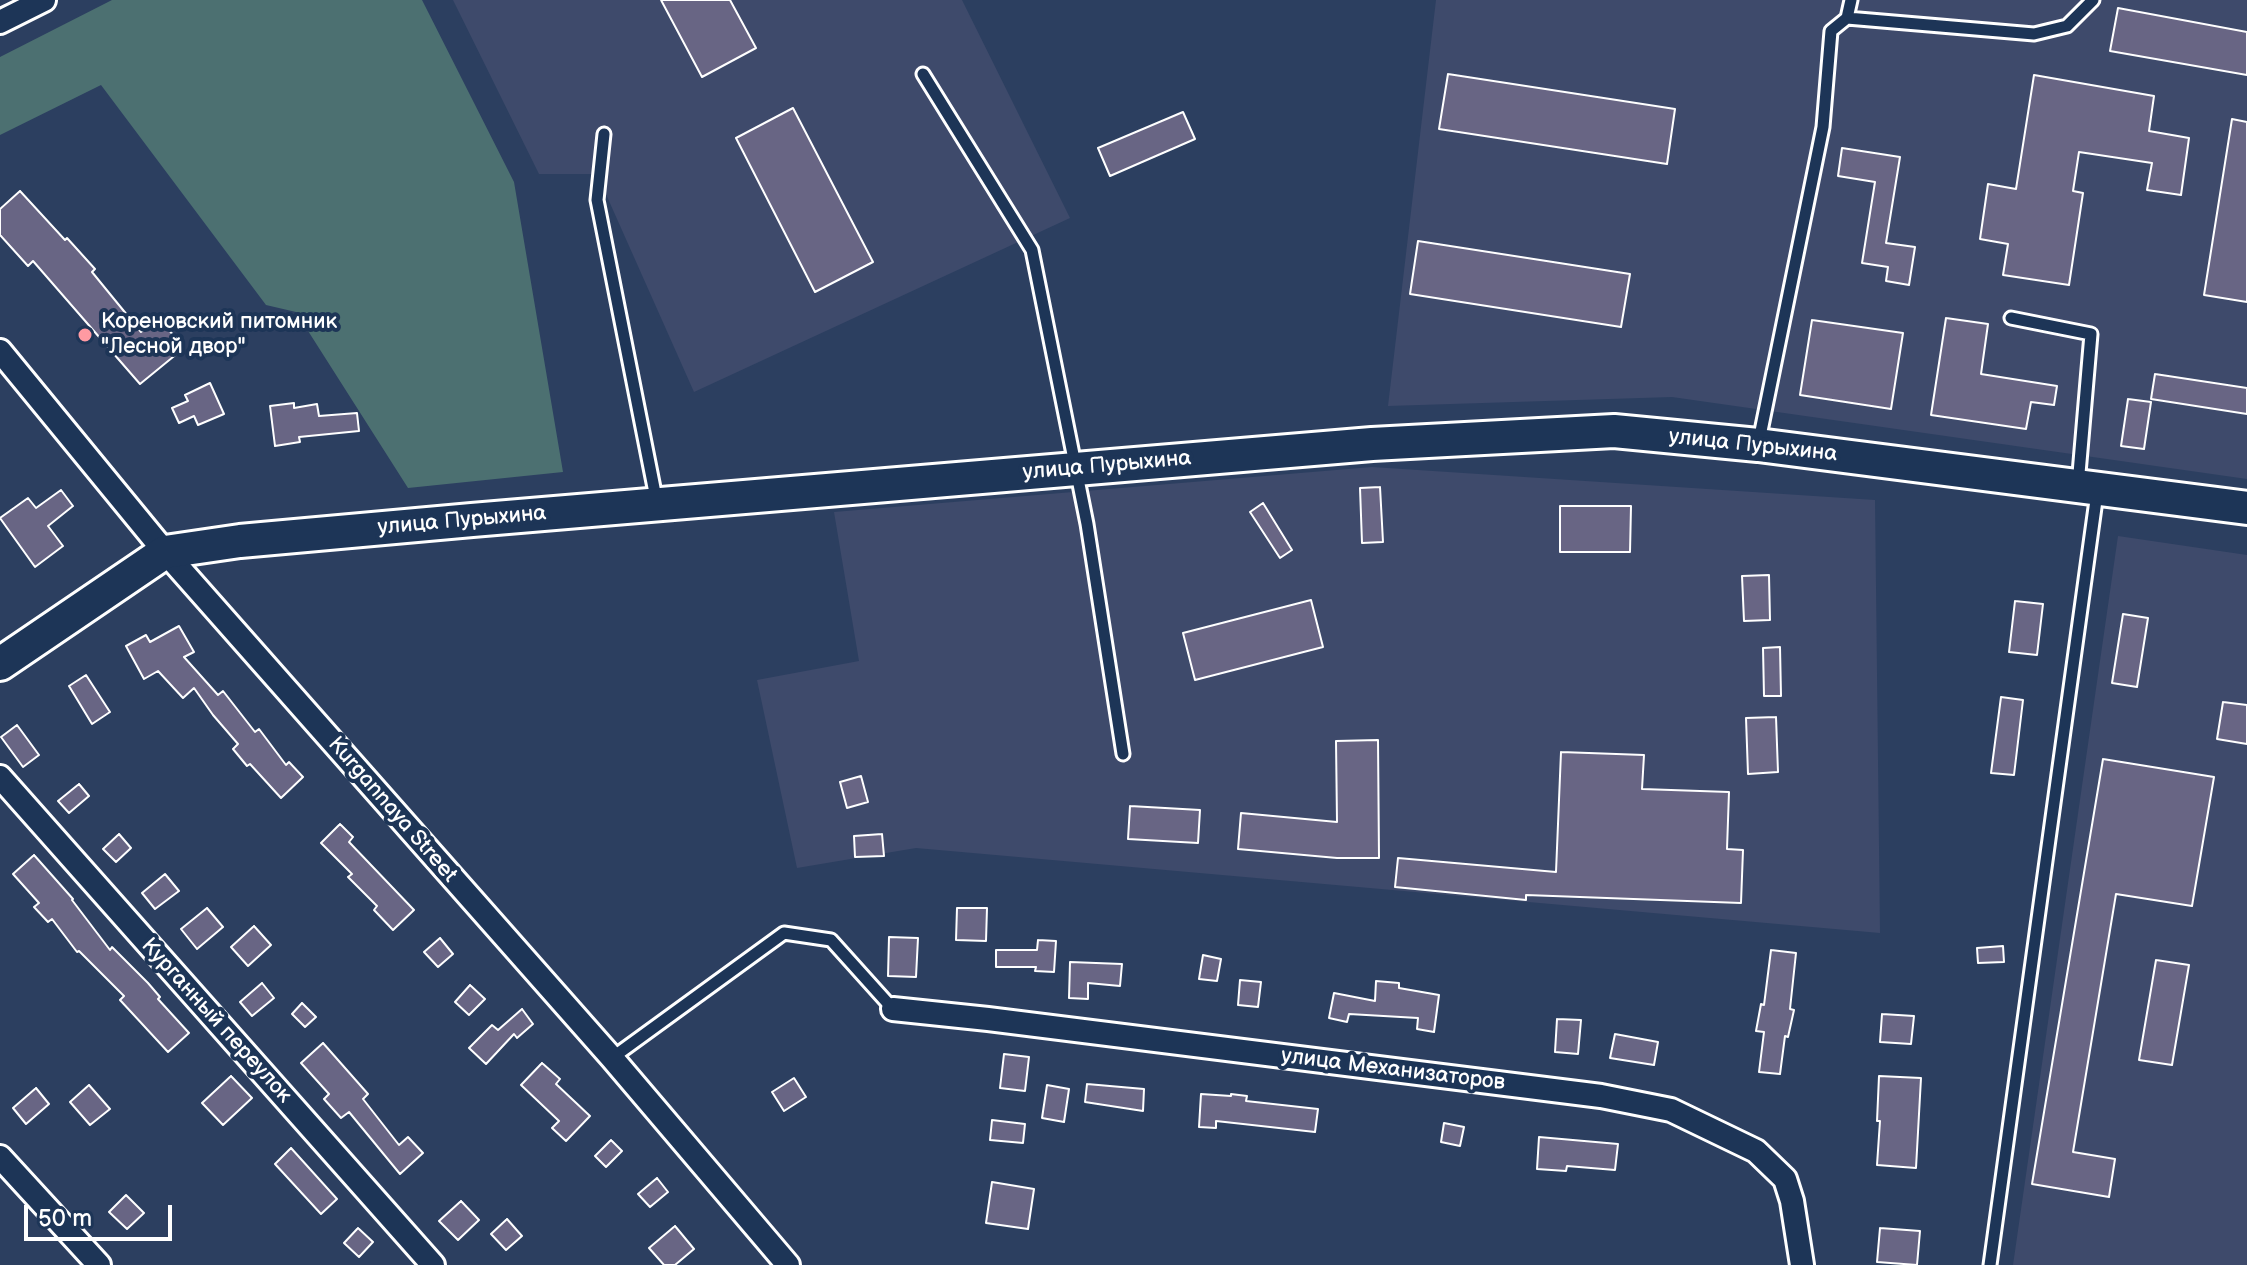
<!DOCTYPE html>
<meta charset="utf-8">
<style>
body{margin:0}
#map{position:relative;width:2247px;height:1265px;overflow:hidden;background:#2c3f60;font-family:"Balsamiq Sans",sans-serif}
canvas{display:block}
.scale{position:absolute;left:24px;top:1205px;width:148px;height:36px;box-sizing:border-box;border:4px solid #fff;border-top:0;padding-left:10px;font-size:24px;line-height:28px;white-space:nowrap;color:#fff;-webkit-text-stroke:6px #1d3557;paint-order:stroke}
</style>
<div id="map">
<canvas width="2247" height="1265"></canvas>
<div class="scale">50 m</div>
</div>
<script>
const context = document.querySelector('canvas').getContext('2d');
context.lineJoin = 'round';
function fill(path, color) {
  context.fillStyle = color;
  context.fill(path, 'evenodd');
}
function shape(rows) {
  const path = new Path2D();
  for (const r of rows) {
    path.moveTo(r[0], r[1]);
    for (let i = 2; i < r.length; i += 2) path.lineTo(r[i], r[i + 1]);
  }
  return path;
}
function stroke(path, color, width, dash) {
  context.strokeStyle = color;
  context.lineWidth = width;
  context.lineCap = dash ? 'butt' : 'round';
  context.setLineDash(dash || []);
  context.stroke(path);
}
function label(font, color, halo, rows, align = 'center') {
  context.font = font + ' "Balsamiq Sans",sans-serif';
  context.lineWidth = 8;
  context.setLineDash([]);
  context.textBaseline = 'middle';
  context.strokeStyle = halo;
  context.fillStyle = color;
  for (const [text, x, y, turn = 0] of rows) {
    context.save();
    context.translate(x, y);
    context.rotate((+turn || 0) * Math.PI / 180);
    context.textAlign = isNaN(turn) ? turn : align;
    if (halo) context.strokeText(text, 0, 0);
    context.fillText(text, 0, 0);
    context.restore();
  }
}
fill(shape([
 [453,0,962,0,1070,218,694,392,597,174,539,174],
 [1436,0,2247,0,2247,479,1672,397,1388,406],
 [1372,467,1875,500,1880,933,916,848,797,868,757,680,859,661,834,512],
 [2118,536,2247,555,2247,1265,2013,1265]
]), '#3e4a6b');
fill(shape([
 [112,0,422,0,514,182,563,472,408,488,296,312,266,305,101,85,0,135,0,57]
]), '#4c7071');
const building = shape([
 [661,0,730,0,756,48,702,77,661,0],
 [2118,8,2247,32,2247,75,2110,51,2118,8],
 [1448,74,1675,109,1667,164,1439,129,1448,74],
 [2034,75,2154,96,2149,131,2189,138,2181,195,2147,190,2152,163,2079,152,2073,191,2083,193,2069,285,2003,275,2008,244,1980,239,1988,184,2016,189,2034,75],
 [793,108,873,262,815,292,736,138,793,108],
 [1183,112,1195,139,1110,176,1098,148,1183,112],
 [2232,119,2247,122,2247,302,2204,295,2232,119],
 [1842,148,1900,157,1886,243,1915,247,1909,285,1886,281,1888,267,1862,263,1875,182,1838,176,1842,148],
 [20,191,65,240,67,238,95,269,92,272,141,332,159,318,184,348,140,384,33,261,28,266,0,235,0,209,20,191],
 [1418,241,1630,274,1621,327,1410,294,1418,241],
 [1946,318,1988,324,1981,374,2057,386,2054,405,2031,402,2026,429,1931,415,1946,318],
 [1812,320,1903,333,1891,409,1800,395,1812,320],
 [2155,374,2247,388,2247,414,2151,399,2155,374],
 [210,383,224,414,198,425,194,416,179,423,172,408,188,401,185,395,210,383],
 [2128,399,2151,402,2144,449,2121,446,2128,399],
 [294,403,294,408,317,404,319,416,357,413,359,431,299,437,300,442,275,446,270,406,294,403],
 [1380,487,1383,542,1362,543,1360,488,1380,487],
 [61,490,73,506,48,526,63,546,35,567,0,518,28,498,36,508,61,490],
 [1263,503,1292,550,1280,558,1250,512,1263,503],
 [1560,506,1631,506,1630,552,1560,552,1560,506],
 [1769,575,1770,620,1744,621,1742,576,1769,575],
 [1311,600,1323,647,1195,680,1183,633,1311,600],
 [2015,601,2043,604,2037,655,2009,652,2015,601],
 [2123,614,2148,618,2137,687,2112,683,2123,614],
 [179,626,194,652,184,657,218,695,223,691,255,732,259,729,286,765,289,762,303,777,281,798,250,764,247,766,233,749,238,744,213,715,194,688,183,698,158,671,144,679,126,646,146,635,150,642,179,626],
 [1780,647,1781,696,1764,696,1763,648,1780,647],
 [86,675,110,712,92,724,69,686,86,675],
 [2001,697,2023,700,2014,775,1991,773,2001,697],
 [2223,702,2247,705,2247,744,2217,739,2223,702],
 [1776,717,1778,772,1748,774,1746,718,1776,717],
 [17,725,39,755,23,767,1,737,17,725],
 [1378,740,1379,858,1337,858,1238,849,1241,813,1337,822,1336,741,1378,740],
 [1561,752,1644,755,1642,789,1729,792,1727,849,1743,850,1741,903,1526,895,1526,900,1395,887,1398,858,1556,872,1561,752],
 [2103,759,2214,777,2192,906,2116,894,2073,1152,2115,1159,2109,1197,2032,1184,2103,759],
 [861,776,868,802,847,808,840,782,861,776],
 [79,784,89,796,69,813,58,801,79,784],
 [1130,806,1200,810,1198,843,1128,839,1130,806],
 [340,824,353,837,349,842,414,910,393,930,374,910,377,906,348,877,352,874,321,843,340,824],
 [119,834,131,848,116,862,103,849,119,834],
 [882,834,884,856,855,857,854,836,882,834],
 [34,855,73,899,72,900,110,950,112,947,148,983,160,997,158,999,189,1033,168,1052,120,1000,124,996,79,951,77,952,52,919,48,922,34,907,39,903,13,874,34,855],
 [165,874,179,891,155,909,142,893,165,874],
 [207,908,223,927,197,949,181,929,207,908],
 [957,908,987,908,986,941,956,940,957,908],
 [254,926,271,945,248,966,231,947,254,926],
 [889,937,918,938,916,977,888,976,889,937],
 [440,938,453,954,438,967,424,952,440,938],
 [1038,940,1056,941,1054,972,1035,971,1036,967,996,967,996,950,1037,950,1038,940],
 [2003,946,2004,962,1978,963,1977,948,2003,946],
 [1771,950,1796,953,1790,1009,1794,1010,1788,1037,1785,1036,1780,1074,1759,1072,1764,1032,1756,1031,1761,1004,1764,1005,1771,950],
 [1203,955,1221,959,1217,981,1199,979,1203,955],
 [2156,960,2189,965,2172,1065,2139,1060,2156,960],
 [1070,962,1122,964,1120,986,1088,983,1088,999,1069,998,1070,962],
 [1240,980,1261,982,1258,1007,1238,1005,1240,980],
 [1376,981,1399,983,1399,988,1439,995,1434,1032,1417,1029,1418,1018,1349,1014,1347,1022,1329,1018,1334,993,1375,1001,1376,981],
 [262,983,274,998,252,1016,240,1002,262,983],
 [470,985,485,999,469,1015,455,1002,470,985],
 [302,1003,316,1017,305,1027,292,1014,302,1003],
 [522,1009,533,1024,517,1038,514,1034,486,1064,469,1048,492,1025,498,1030,522,1009],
 [1882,1014,1914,1016,1911,1044,1880,1042,1882,1014],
 [1557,1019,1581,1020,1578,1054,1555,1052,1557,1019],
 [1615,1034,1658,1042,1654,1065,1610,1058,1615,1034],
 [323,1043,368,1094,363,1099,399,1145,408,1137,423,1153,400,1174,349,1112,341,1118,324,1099,329,1094,301,1063,323,1043],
 [1004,1054,1029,1057,1025,1091,1000,1088,1004,1054],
 [542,1063,560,1079,556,1084,590,1116,566,1141,552,1128,559,1121,521,1085,542,1063],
 [231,1076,252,1098,223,1125,202,1103,231,1076],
 [1879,1076,1921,1078,1916,1168,1877,1165,1880,1121,1877,1121,1879,1076],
 [794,1078,806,1097,784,1111,772,1092,794,1078],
 [1087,1084,1144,1089,1143,1111,1085,1102,1087,1084],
 [89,1085,110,1109,90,1125,70,1102,89,1085],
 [1047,1085,1069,1089,1064,1122,1042,1118,1047,1085],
 [36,1088,49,1104,26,1124,13,1108,36,1088],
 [1201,1094,1231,1096,1231,1094,1247,1096,1246,1101,1318,1109,1315,1132,1216,1121,1216,1128,1199,1127,1201,1094],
 [992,1120,1025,1124,1023,1143,990,1140,992,1120],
 [1444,1123,1464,1127,1460,1146,1441,1142,1444,1123],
 [1539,1137,1618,1144,1615,1170,1567,1166,1566,1171,1537,1169,1539,1137],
 [611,1140,622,1151,606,1167,595,1156,611,1140],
 [291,1148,337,1199,321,1214,275,1164,291,1148],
 [657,1178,668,1192,650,1207,638,1194,657,1178],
 [992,1182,1034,1189,1028,1229,986,1223,992,1182],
 [126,1195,144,1213,127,1229,109,1212,126,1195],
 [461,1201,479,1220,458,1240,439,1221,461,1201],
 [507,1219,522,1236,506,1250,491,1234,507,1219],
 [675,1226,694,1249,675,1265,664,1265,649,1248,675,1226],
 [358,1228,373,1242,359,1257,344,1243,358,1228],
 [1880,1228,1920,1231,1917,1265,1877,1262,1880,1228]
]);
fill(building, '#686584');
stroke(building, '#fff', 2);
const lane = shape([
 [1847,18,1851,0],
 [923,74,1032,250,1087,524,1123,754],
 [604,134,597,200,657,503],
 [2011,318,2091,334,2078,485],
 [1759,441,1823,127,1831,31,1847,18,2034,34,2067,26,2093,0],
 [612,1058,784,933,831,940,893,1009],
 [1990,1265,2097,493]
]);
const street = shape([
 [0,22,44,0],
 [0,351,165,552,612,1058,788,1265],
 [0,777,433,1265],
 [893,1009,988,1019,1601,1096,1671,1110,1756,1151,1785,1179,1792,1201,1802,1265],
 [0,1157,99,1265]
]);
const secondary = shape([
 [0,664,165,552,240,541,472,520,1372,444,1614,431,1758,445,2247,508]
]);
stroke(lane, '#fff', 17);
stroke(street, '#fff', 28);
stroke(secondary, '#fff', 38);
stroke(lane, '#1d3557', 11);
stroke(street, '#1d3557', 22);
stroke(secondary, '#1d3557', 32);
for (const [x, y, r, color] of [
 [85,335,8,"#ff9aa2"]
]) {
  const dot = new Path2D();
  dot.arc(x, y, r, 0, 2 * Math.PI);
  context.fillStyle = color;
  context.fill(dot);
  stroke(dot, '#1d3557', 3);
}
label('22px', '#fff', '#1d3557', [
 ["Кореновский питомник",101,322],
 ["\"Лесной двор\"",101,347]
], 'left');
label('22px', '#fff', '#1d3557', [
 ["улица Пурыхина",1753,446,6],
 ["улица Пурыхина",1107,466,-5],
 ["улица Пурыхина",462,521,-5],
 ["Kurgannaya Street",392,810,49],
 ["Курганный переулок",216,1021,48],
 ["улица Механизаторов",1393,1070,7]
]);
</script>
